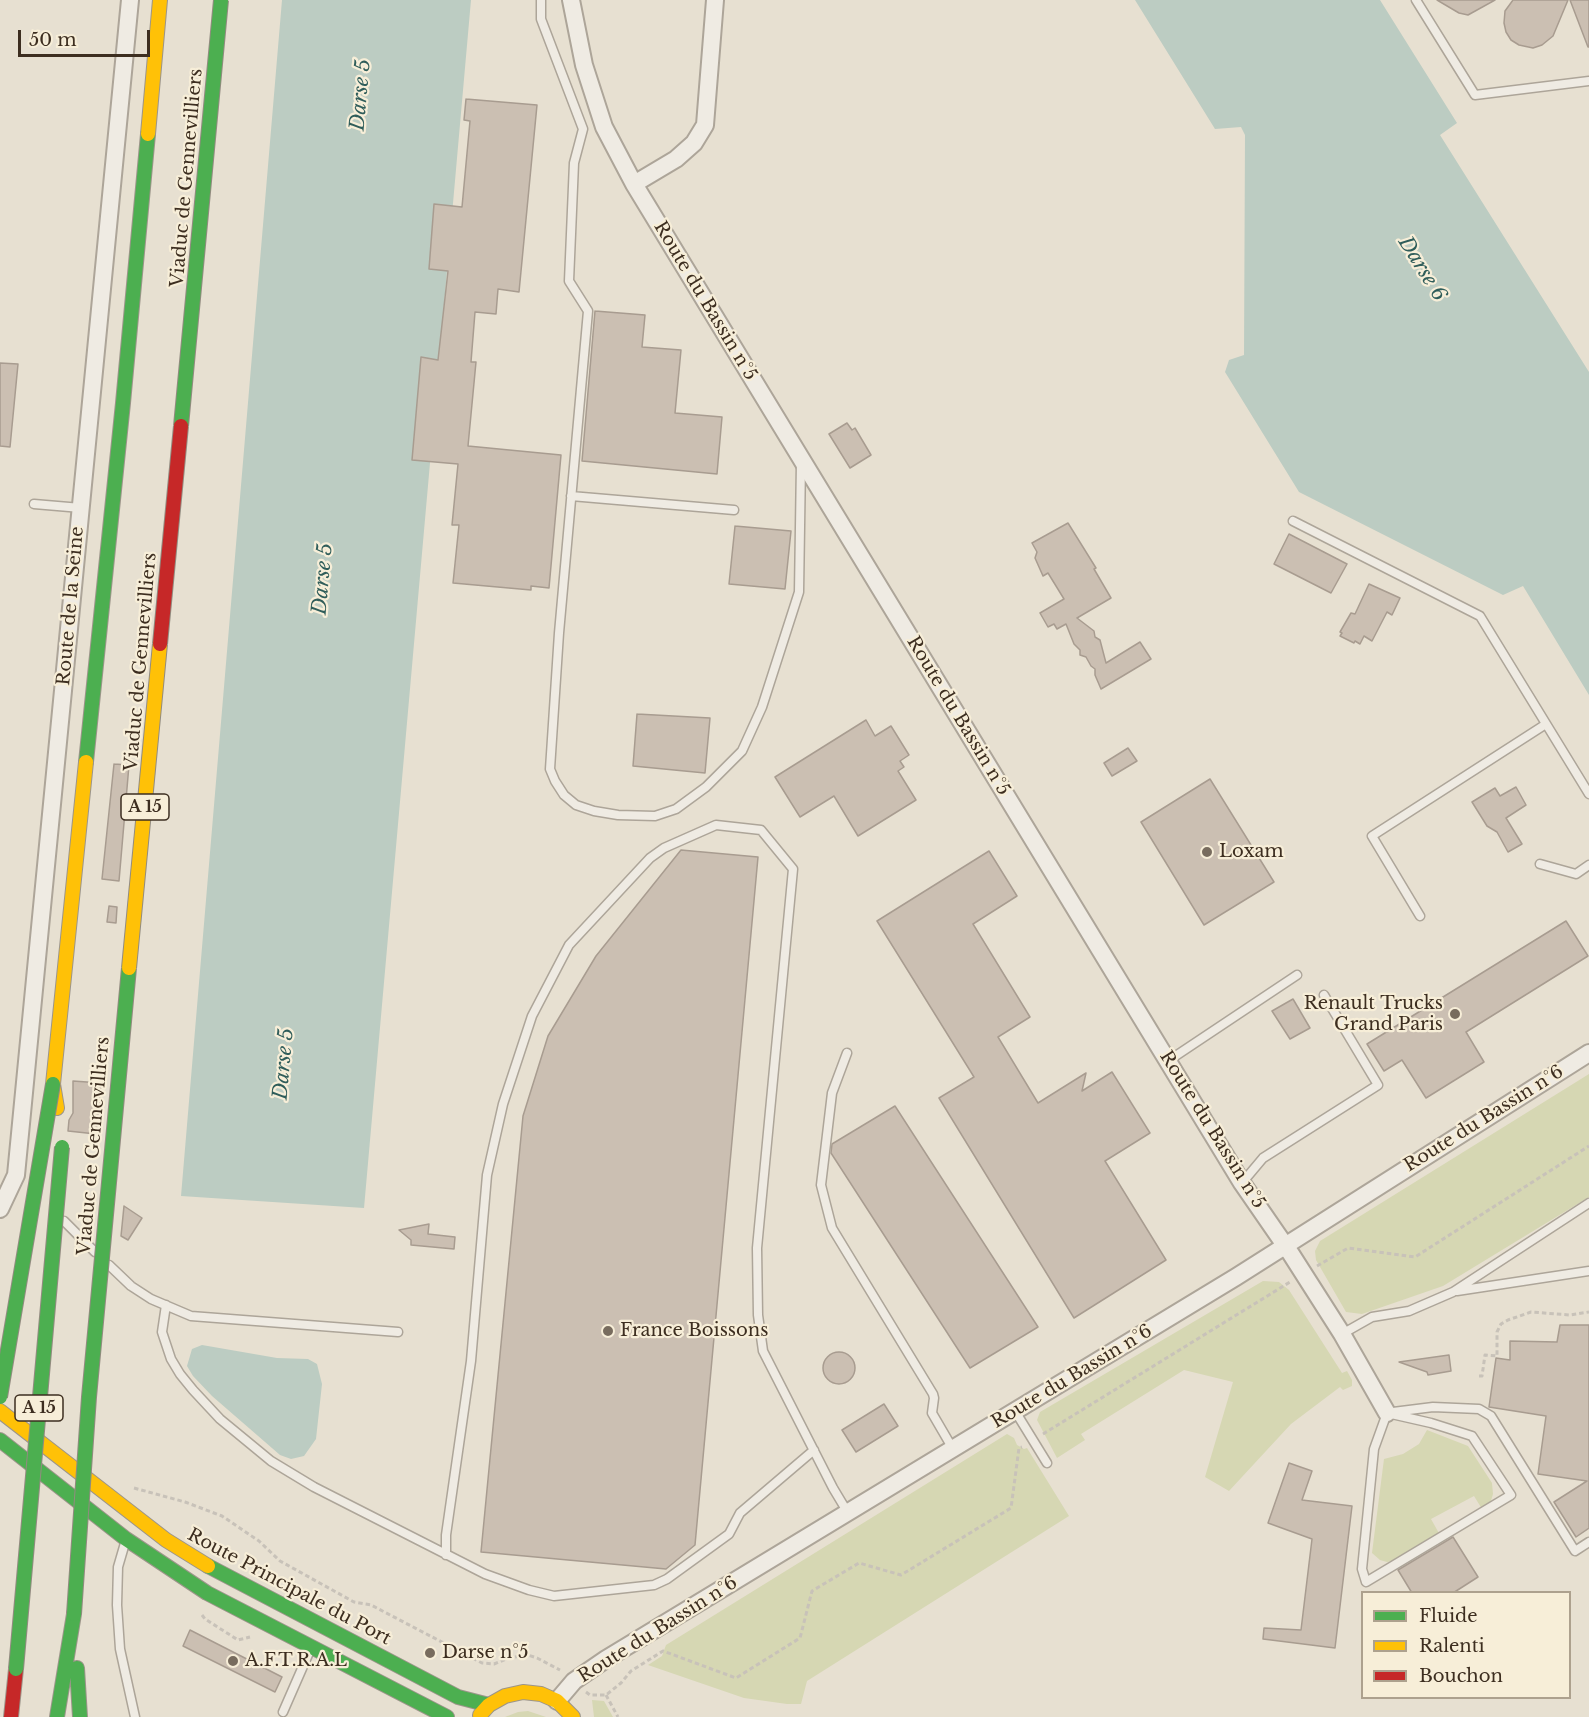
<!DOCTYPE html>
<meta charset="utf-8">
<style>
body{margin:0}
#map{position:relative;width:1589px;height:1717px;overflow:hidden;background:#e7e0d1;font-family:"Libre Baskerville",serif}
canvas{display:block}
.legend{position:absolute;left:1361px;top:1591px;width:210px;height:108px;box-sizing:border-box;background:#f7eed8;border:2px solid #ada18e;margin:0;padding:8px 10px;list-style:none;font-size:18px;color:#3d2e20}
.legend li{display:flex;align-items:center;gap:12px;height:30px}
.legend b{width:30px;border:2px solid #ada18e}
.scale{position:absolute;left:18px;top:30px;width:132px;height:27px;box-sizing:border-box;border:3px solid #3d2e20;border-top:0;padding-left:8px;font-size:18px;line-height:21px;white-space:nowrap;color:#3d2e20;-webkit-text-stroke:4px #f7eed8;paint-order:stroke}
</style>
<div id="map">
<canvas width="1589" height="1717"></canvas>
<ul class="legend">
<li><b style="height:8px;background:#4caf50"></b>Fluide</li>
<li><b style="height:8px;background:#ffc107"></b>Ralenti</li>
<li><b style="height:8px;background:#c62828"></b>Bouchon</li>
</ul>
<div class="scale">50 m</div>
</div>
<script>
const context = document.querySelector('canvas').getContext('2d');
context.lineJoin = 'round';
function fill(path, color) {
  context.fillStyle = color;
  context.fill(path, 'evenodd');
}
function shape(rows) {
  const path = new Path2D();
  for (const r of rows) {
    if (r.length === 3) {
      path.moveTo(r[0] + r[2], r[1]);
      path.arc(r[0], r[1], r[2], 0, 2 * Math.PI);
      continue;
    }
    path.moveTo(r[0], r[1]);
    for (let i = 2; i < r.length; i += 2) path.lineTo(r[i], r[i + 1]);
  }
  return path;
}
function stroke(path, color, width, dash) {
  context.strokeStyle = color;
  context.lineWidth = width;
  context.lineCap = dash ? 'butt' : 'round';
  context.setLineDash(dash || []);
  context.stroke(path);
}
function label(font, color, halo, rows, align = 'center') {
  context.font = font + ' "Libre Baskerville",serif';
  context.lineWidth = 4.5;
  context.setLineDash([]);
  context.textBaseline = 'middle';
  context.strokeStyle = halo;
  context.fillStyle = color;
  for (const [text, x, y, turn = 0] of rows) {
    context.save();
    context.translate(x, y);
    context.rotate((+turn || 0) * Math.PI / 180);
    context.textAlign = isNaN(turn) ? turn : align;
    if (halo) context.strokeText(text, 0, 0);
    context.fillText(text, 0, 0);
    context.restore();
  }
}
fill(shape([
 [1589,1074,1589,1197,1443,1286,1362,1314,1346,1312,1316,1260,1315,1251,1320,1241],
 [1263,1281,1279,1282,1289,1290,1342,1373,1347,1371,1352,1380,1352,1386,1343,1390,1340,1387,1291,1424,1229,1491,1205,1477,1233,1382,1184,1370,1081,1434,1085,1440,1057,1458,1037,1420,1040,1412],
 [1427,1430,1468,1446,1492,1483,1493,1494,1490,1504,1482,1509,1474,1496,1431,1519,1440,1535,1398,1560,1387,1562,1380,1560,1372,1553,1384,1459,1403,1454,1419,1444],
 [1007,1434,1014,1438,1017,1445,1024,1449,1027,1448,1069,1516,807,1681,801,1704,787,1704,744,1698,648,1665,662,1656,666,1645],
 [592,1700,604,1701,613,1717,594,1717],
 [528,1711,546,1717,505,1717,518,1712]
]), '#d6d7b3');
fill(shape([
 [282,0,471,0,364,1208,181,1196],
 [1135,0,1380,0,1457,123,1440,135,1589,372,1589,695,1523,586,1503,595,1299,492,1225,372,1229,360,1244,355,1245,135,1241,127,1215,129],
 [202,1345,277,1358,308,1359,317,1364,322,1384,316,1439,304,1456,291,1459,280,1455,212,1396,193,1376,187,1366,192,1349]
]), '#bcccc2');
const building = shape([
 [1437,0,1495,0,1468,15,1459,13,1437,0],
 [1513,0,1568,0,1553,36,1542,45,1533,48,1519,45,1511,40,1506,32,1504,23,1505,11,1513,0],
 [1570,0,1589,0,1589,47,1588,47,1570,0],
 [466,99,537,105,519,292,498,289,496,314,475,312,471,362,476,362,468,446,561,455,549,588,531,586,531,590,453,583,459,525,452,525,458,464,412,460,421,357,438,360,448,271,429,269,434,204,462,207,470,121,464,120,466,99],
 [595,311,645,315,642,347,681,350,675,413,722,417,717,474,582,461,595,311],
 [0,363,18,364,10,447,0,446,0,363],
 [847,423,852,430,855,428,871,455,850,468,829,434,847,423],
 [1068,523,1096,568,1094,569,1111,598,1077,618,1094,631,1095,637,1100,640,1106,663,1140,642,1151,659,1101,689,1095,675,1095,669,1091,666,1086,657,1080,655,1080,650,1074,644,1066,624,1057,629,1054,624,1048,627,1040,613,1064,599,1048,573,1043,576,1035,558,1037,552,1032,543,1068,523],
 [735,526,791,531,785,589,729,584,735,526],
 [1289,534,1347,564,1331,593,1274,564,1289,534],
 [1369,584,1400,598,1392,615,1387,612,1372,641,1364,636,1360,644,1355,641,1354,643,1340,636,1342,633,1340,632,1351,613,1355,614,1369,584],
 [637,714,710,718,705,773,633,766,637,714],
 [866,720,875,736,891,726,909,755,900,761,904,767,898,771,916,800,858,836,834,796,800,817,775,777,866,720],
 [1128,748,1137,761,1112,776,1104,763,1128,748],
 [114,764,129,765,119,881,102,879,114,764],
 [1210,779,1274,882,1204,925,1141,822,1210,779],
 [1516,787,1526,805,1506,818,1522,844,1508,852,1497,832,1487,826,1472,802,1495,788,1500,796,1516,787],
 [681,850,758,857,695,1545,666,1569,481,1552,523,1116,548,1036,596,956,681,850],
 [989,851,1017,896,973,924,1030,1017,998,1037,1038,1103,1086,1073,1082,1091,1112,1072,1150,1133,1105,1161,1166,1260,1074,1318,939,1098,974,1077,877,921,989,851],
 [109,906,117,907,116,923,107,922,109,906],
 [1566,921,1588,956,1466,1032,1484,1062,1426,1098,1402,1060,1384,1071,1367,1044,1566,921],
 [1293,999,1310,1028,1290,1039,1272,1011,1293,999],
 [73,1081,101,1083,96,1134,68,1131,69,1120,73,1113,73,1081],
 [895,1106,1038,1327,970,1368,831,1153,832,1144,895,1106],
 [124,1206,142,1218,128,1240,121,1236,124,1206],
 [429,1224,428,1234,455,1237,454,1249,411,1245,411,1240,399,1230,429,1224],
 [1560,1325,1589,1325,1589,1528,1576,1537,1554,1502,1587,1481,1538,1474,1546,1416,1489,1407,1496,1358,1510,1360,1510,1341,1557,1342,1560,1325],
 [839,1368,16],
 [1449,1355,1451,1371,1428,1375,1427,1372,1399,1362,1449,1355],
 [884,1404,898,1426,856,1452,842,1430,884,1404],
 [1289,1463,1312,1471,1302,1500,1352,1506,1335,1648,1263,1639,1264,1628,1301,1630,1312,1539,1268,1523,1289,1463],
 [1453,1537,1478,1577,1453,1593,1412,1593,1398,1570,1453,1537],
 [190,1630,282,1677,275,1692,183,1646,190,1630]
]);
fill(building, '#cbbfb2');
stroke(building, '#a89c90', 1.5);
const lane = shape([
 [541,0,541,19,583,129,574,163,569,281,588,311,559,633,550,769,555,781,564,795,576,805,594,811,618,815,655,816,676,809,706,787,742,751,762,707,799,592,801,462],
 [1416,0,1475,95,1589,81],
 [571,496,734,510],
 [34,504,81,508],
 [1293,521,1480,616,1589,794],
 [1540,864,1576,874,1589,865],
 [1420,916,1372,836,1546,724],
 [847,1053,832,1093,821,1185,832,1228,933,1394,934,1398,932,1413,953,1449],
 [1168,1061,1297,975],
 [1242,1183,1263,1158,1378,1085,1324,995],
 [64,1221,95,1252],
 [109,1265,131,1286,151,1299,191,1316,398,1332],
 [1457,1291,1589,1271],
 [166,1305,162,1332,171,1359,180,1374,193,1390,220,1419,271,1461,314,1487,485,1574,529,1590,554,1596,654,1585,667,1579,729,1534,740,1513,814,1450],
 [1342,1334,1372,1317,1409,1311,1453,1292,1589,1203],
 [1015,1411,1047,1463],
 [1393,1412,1433,1407,1479,1409,1491,1416,1575,1551,1589,1542],
 [1387,1413,1431,1423,1472,1436,1511,1495,1366,1582,1362,1569,1374,1449,1387,1413],
 [125,1543,118,1567,117,1605,120,1649,135,1717],
 [446,1555,446,1535,471,1361,487,1175,503,1104,532,1016,569,945,650,858,664,848,716,825,761,830,793,869,757,1248,758,1315,763,1351,833,1488,848,1513],
 [283,1712,311,1648]
]);
const street = shape([
 [571,0,584,65,604,127,634,184,1242,1183,1291,1254,1342,1334,1387,1413],
 [634,184,676,159,694,143,705,125,715,0],
 [0,1209,16,1175,130,0],
 [557,1701,574,1681,606,1659,1236,1277,1589,1053]
]);
const fast = shape([
 [86,762,123,403,148,134],
 [0,1440,126,1539,207,1593,447,1717],
 [208,1566,458,1697,489,1705],
 [77,1668,80,1717],
 [57,1717,74,1614]
]);
const slow = shape([
 [148,134,160,0],
 [57,1108,53,1084,86,762],
 [0,1411,166,1540,208,1566],
 [480,1715,489,1705,505,1696,523,1692,541,1694,557,1701,573,1717]
]);
const jam = shape([
 [11,1717,16,1669]
]);
stroke(lane, '#ada599', 11);
stroke(street, '#ada599', 20);
stroke(fast, '#9c958a', 16);
stroke(slow, '#9c958a', 16);
stroke(jam, '#9c958a', 16);
stroke(shape([
 [1317,1266,1348,1248,1415,1257,1589,1146],
 [1479,1376,1482,1376,1485,1355,1497,1356,1497,1332,1501,1324,1508,1320,1531,1312,1570,1315,1589,1312],
 [1043,1434,1290,1282],
 [134,1488,185,1502,222,1516,259,1541,280,1561,354,1602,371,1605,482,1663,494,1664,509,1658,528,1655,537,1658,560,1670],
 [202,1615,205,1619,238,1640,250,1637],
 [586,1692,590,1695,606,1695,621,1683,631,1671,663,1651,736,1678,800,1638,812,1591,859,1563,901,1575,1011,1508,1019,1448,1022,1447],
 [606,1695,618,1717]
]), '#c8c2b9', 3, [4.5, 3]);
stroke(lane, '#efebe3', 8);
stroke(street, '#efebe3', 16);
stroke(fast, '#4caf50', 14);
stroke(slow, '#ffc107', 14);
stroke(jam, '#c62828', 14);
const fastBridge = shape([
 [181,426,221,0],
 [0,1397,53,1084],
 [74,1614,89,1397,129,968],
 [16,1669,62,1147]
]);
const slowBridge = shape([
 [129,968,160,644]
]);
const jamBridge = shape([
 [160,644,181,426]
]);
stroke(fastBridge, '#928b80', 16, []);
stroke(slowBridge, '#928b80', 16, []);
stroke(jamBridge, '#928b80', 16, []);
stroke(fastBridge, '#4caf50', 14);
stroke(slowBridge, '#ffc107', 14);
stroke(jamBridge, '#c62828', 14);
for (const [x, y, r, color] of [
 [1207,852,6,"#786c5e"],
 [1455,1014,6,"#786c5e"],
 [608,1331,6,"#786c5e"],
 [430,1653,6,"#786c5e"],
 [233,1661,6,"#786c5e"]
]) {
  const dot = new Path2D();
  dot.arc(x, y, r, 0, 2 * Math.PI);
  context.fillStyle = color;
  context.fill(dot);
  stroke(dot, '#f7eed8', 2);
}
for (const [x, y, w] of [
 [145,807,48],
 [39,1408,48]
]) {
  const box = new Path2D();
  box.roundRect(x - w / 2, y - 13, w, 26, 4.5);
  context.fillStyle = '#f7eed8';
  context.fill(box);
  stroke(box, '#3d2e20', 1.5);
}
label('bold 16px', '#3d2e20', null, [
 ["A 15",145,807],
 ["A 15",39,1408]
]);
label('18px', '#3d2e20', '#f7eed8', [
 ["Viaduc de Gennevilliers",187,178,-85],
 ["Route du Bassin n°5",705,301,59],
 ["Route de la Seine",71,606,-85],
 ["Viaduc de Gennevilliers",141,662,-85],
 ["Route du Bassin n°5",958,716,59],
 ["Route du Bassin n°6",1484,1119,-32],
 ["Route du Bassin n°5",1212,1130,58],
 ["Viaduc de Gennevilliers",94,1146,-85],
 ["Route du Bassin n°6",1072,1377,-31],
 ["Route Principale du Port",289,1587,28],
 ["Route du Bassin n°6",658,1630,-32]
]);
label('18px', '#3d2e20', '#f7eed8', [
 ["Loxam",1219,852],
 ["Renault Trucks",1443,1004,"right"],
 ["Grand Paris",1443,1025,"right"],
 ["France Boissons",620,1331],
 ["Darse n°5",442,1653],
 ["A.F.T.R.A.L",245,1661]
], 'left');
label('italic 20px', '#2f5d5a', '#f7eed8', [
 ["Darse 5",361,95,-85],
 ["Darse 6",1422,269,58],
 ["Darse 5",323,579,-85],
 ["Darse 5",284,1064,-85]
]);
</script>
